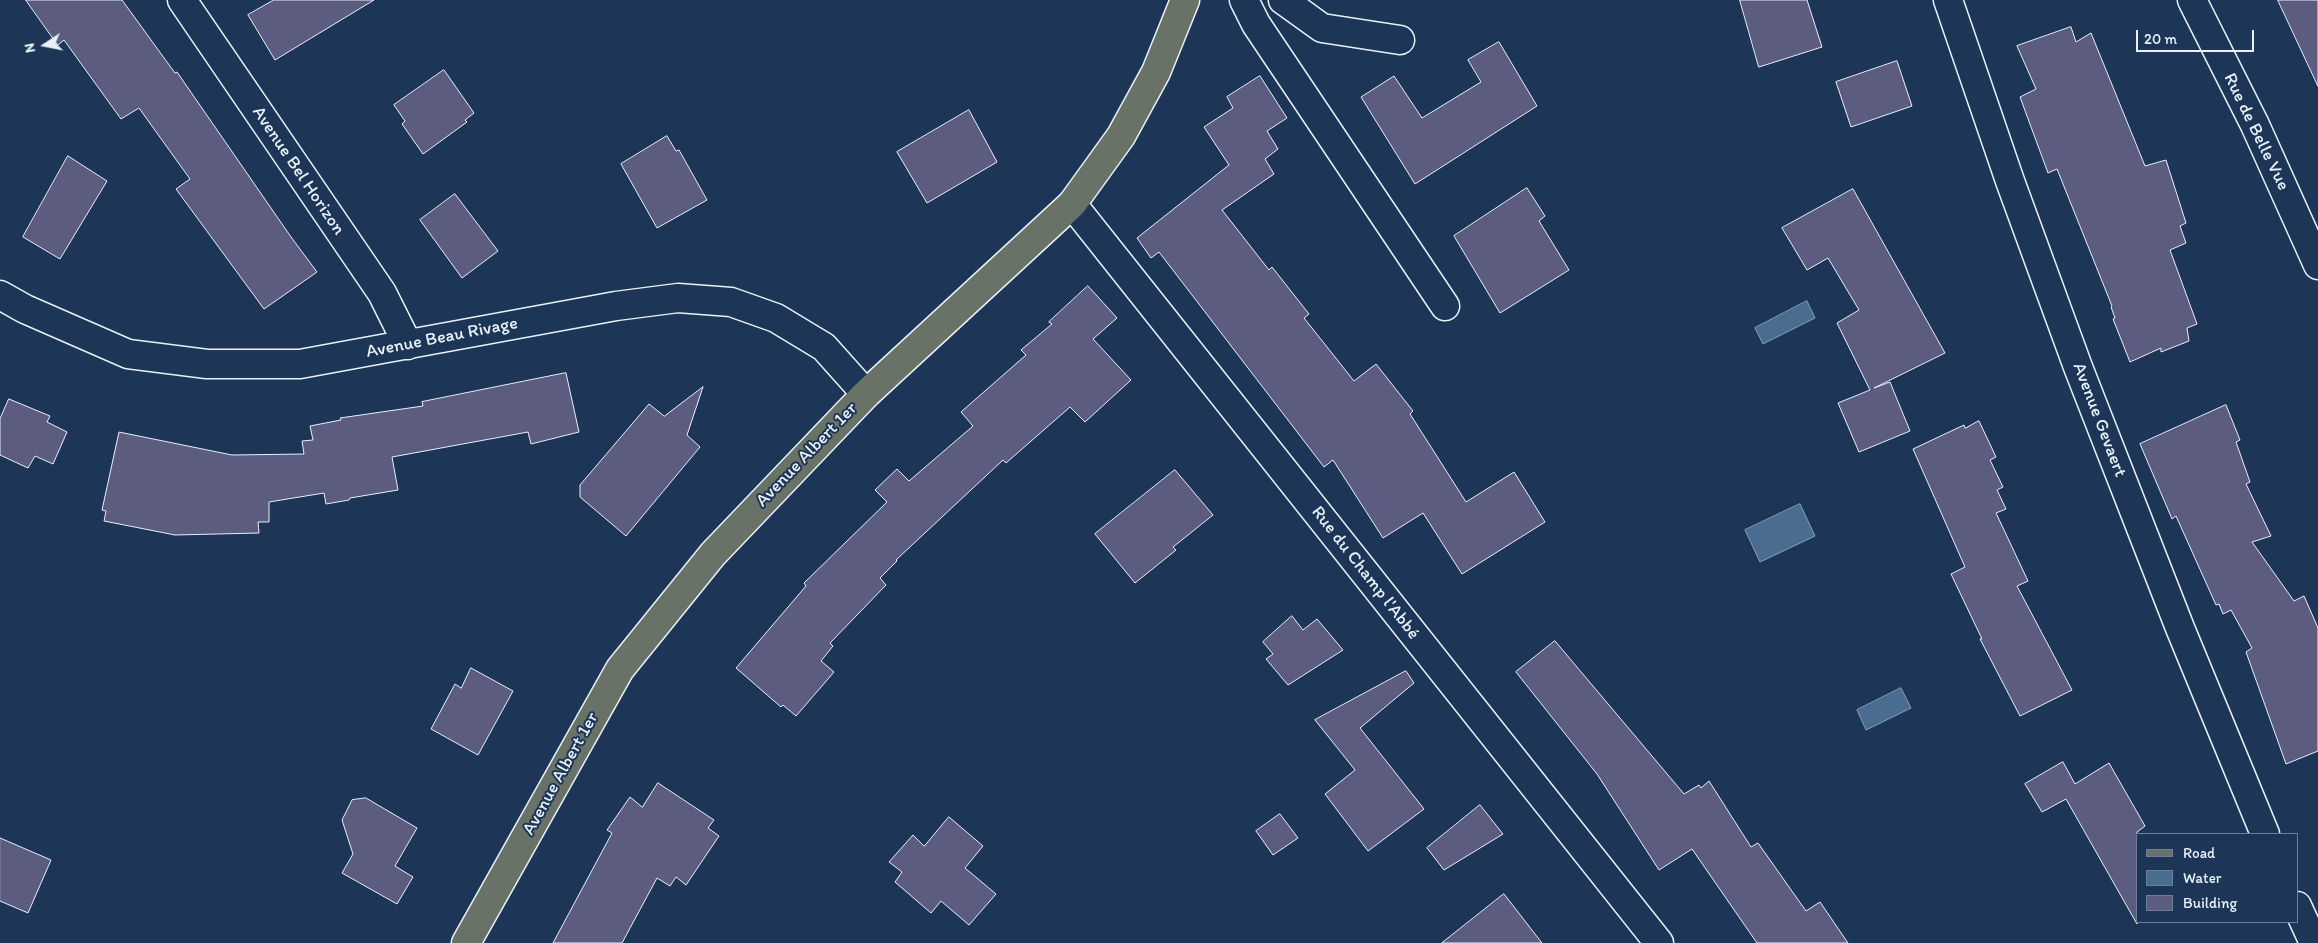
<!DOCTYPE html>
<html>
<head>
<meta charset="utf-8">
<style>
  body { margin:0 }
  #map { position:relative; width:2318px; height:943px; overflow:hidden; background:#1d3557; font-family:Itim,sans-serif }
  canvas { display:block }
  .legend { position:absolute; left:2136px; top:833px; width:162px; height:90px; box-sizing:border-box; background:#1d3557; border:1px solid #6e8097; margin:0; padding:6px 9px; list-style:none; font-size:15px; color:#e8f1f8 }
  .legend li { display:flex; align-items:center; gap:10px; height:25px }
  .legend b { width:25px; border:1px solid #6e8097 }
  .north { position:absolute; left:20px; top:20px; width:50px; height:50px; -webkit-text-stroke:4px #1d3557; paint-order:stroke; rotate:259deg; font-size:14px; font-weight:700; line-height:20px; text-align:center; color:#e8f1f8 }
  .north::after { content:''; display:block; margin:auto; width:18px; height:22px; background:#e8f1f8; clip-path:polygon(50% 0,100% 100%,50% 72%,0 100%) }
  .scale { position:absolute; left:2136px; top:30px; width:118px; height:22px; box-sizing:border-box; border:2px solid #e8f1f8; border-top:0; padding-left:6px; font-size:15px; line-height:18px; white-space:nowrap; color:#e8f1f8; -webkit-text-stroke:4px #1d3557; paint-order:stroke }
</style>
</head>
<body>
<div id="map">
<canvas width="2318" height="943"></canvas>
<ul class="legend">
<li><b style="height:6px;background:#697266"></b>Road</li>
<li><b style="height:14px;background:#496c90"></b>Water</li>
<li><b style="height:14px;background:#5b5c7f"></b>Building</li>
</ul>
<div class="north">N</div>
<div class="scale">20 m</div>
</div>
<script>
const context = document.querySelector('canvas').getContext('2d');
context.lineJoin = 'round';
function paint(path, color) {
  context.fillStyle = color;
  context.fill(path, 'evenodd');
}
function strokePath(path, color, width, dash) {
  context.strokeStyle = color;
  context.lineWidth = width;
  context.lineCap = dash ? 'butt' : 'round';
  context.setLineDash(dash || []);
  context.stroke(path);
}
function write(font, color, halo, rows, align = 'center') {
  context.font = font + ' Itim,sans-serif';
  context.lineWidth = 4;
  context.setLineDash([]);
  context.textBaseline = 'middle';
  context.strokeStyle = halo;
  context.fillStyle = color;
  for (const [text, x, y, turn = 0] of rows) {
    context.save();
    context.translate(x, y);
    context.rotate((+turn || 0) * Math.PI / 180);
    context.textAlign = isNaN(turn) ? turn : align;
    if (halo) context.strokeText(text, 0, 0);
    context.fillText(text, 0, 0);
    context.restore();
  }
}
const water = new Path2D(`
  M 1807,301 L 1815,318 L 1763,344 L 1755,328 Z
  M 1800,504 L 1815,536 L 1760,562 L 1745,530 Z
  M 1901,688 L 1911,708 L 1866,730 L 1857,710 Z`);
const building = new Path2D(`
  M 26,0 L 122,0 L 175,73 L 177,72 L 291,237 L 317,272 L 264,309 L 176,189 L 190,179 L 139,108 L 121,119 L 64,40 L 58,45 Z
  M 274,0 L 374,0 L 275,60 L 248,15 Z
  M 1740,0 L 1807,0 L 1822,47 L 1759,67 Z
  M 2278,0 L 2318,0 L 2318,86 Z
  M 2071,27 L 2076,42 L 2091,33 L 2145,166 L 2166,160 L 2186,223 L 2180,226 L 2186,243 L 2170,250 L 2197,324 L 2187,328 L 2189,341 L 2161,352 L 2161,348 L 2130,362 L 2113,319 L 2115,318 L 2111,307 L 2112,306 L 2057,169 L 2048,173 L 2020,97 L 2036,89 L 2017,46 Z
  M 1499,42 L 1537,106 L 1415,184 L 1361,97 L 1394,76 L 1422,118 L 1481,82 L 1468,60 Z
  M 1897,61 L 1912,106 L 1851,127 L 1836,82 Z
  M 444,70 L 474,113 L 465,120 L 467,122 L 423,154 L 402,124 L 405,121 L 394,105 Z
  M 1260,76 L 1287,118 L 1267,131 L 1278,149 L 1265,159 L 1274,174 L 1222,210 L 1269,270 L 1272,267 L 1309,314 L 1304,318 L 1354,381 L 1376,364 L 1413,411 L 1410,414 L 1466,502 L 1514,472 L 1545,522 L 1462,574 L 1423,513 L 1383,538 L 1333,460 L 1324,467 L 1159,252 L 1151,258 L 1137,238 L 1229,165 L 1204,127 L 1233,108 L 1227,97 Z
  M 969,110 L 997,162 L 927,203 L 897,152 Z
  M 667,136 L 676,151 L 679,150 L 707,200 L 657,228 L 621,164 Z
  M 68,156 L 107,181 L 60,259 L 23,237 Z
  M 1527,188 L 1545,216 L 1539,221 L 1569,270 L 1500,313 L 1454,236 Z
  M 1853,189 L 1945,353 L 1874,388 L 1890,382 L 1910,431 L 1859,452 L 1838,403 L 1870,390 L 1837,323 L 1859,310 L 1828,258 L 1807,270 L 1782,228 Z
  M 455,194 L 498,251 L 462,278 L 420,220 Z
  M 1088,286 L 1117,318 L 1093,339 L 1131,380 L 1085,422 L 1070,407 L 1006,463 L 1003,460 L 896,560 L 897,561 L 880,578 L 886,585 L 830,643 L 833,646 L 821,661 L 834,672 L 796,716 L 783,705 L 781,707 L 736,668 L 806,586 L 804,583 L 887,502 L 875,490 L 897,469 L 909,481 L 973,426 L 961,412 L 1026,355 L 1021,350 L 1052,324 L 1049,322 Z
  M 566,373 L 579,432 L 531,444 L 528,432 L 392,457 L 398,490 L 350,498 L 349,500 L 326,504 L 324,493 L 269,502 L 269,522 L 258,522 L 259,533 L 175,535 L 104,521 L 106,511 L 102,510 L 119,432 L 232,455 L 304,454 L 302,441 L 313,440 L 310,426 L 341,420 L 340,418 L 423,406 L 422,402 Z
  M 703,387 L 687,435 L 700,447 L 626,536 L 580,497 L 580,485 L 649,404 L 664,416 Z
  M 9,399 L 50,416 L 47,422 L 67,432 L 53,464 L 35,456 L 28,468 L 0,455 L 0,419 Z
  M 2226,405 L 2240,440 L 2236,442 L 2250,482 L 2246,484 L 2271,536 L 2252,542 L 2294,601 L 2304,596 L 2318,628 L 2318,751 L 2286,764 L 2246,652 L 2252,648 L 2231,610 L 2223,614 L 2219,604 L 2216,605 L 2176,516 L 2172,519 L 2140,444 Z
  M 1979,421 L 1996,457 L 1990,460 L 2003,487 L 1997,490 L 2006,509 L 1996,513 L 2028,581 L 2017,586 L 2072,690 L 2020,716 L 1980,639 L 1982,639 L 1951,574 L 1965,567 L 1913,449 L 1964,425 L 1965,428 Z
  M 1175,470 L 1213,515 L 1173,547 L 1176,550 L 1135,583 L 1095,534 Z
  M 1292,616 L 1303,630 L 1317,619 L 1343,650 L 1288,685 L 1266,659 L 1273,654 L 1263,642 Z
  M 1555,641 L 1684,794 L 1699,785 L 1701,788 L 1709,781 L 1751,847 L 1758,843 L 1806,911 L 1820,902 L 1848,943 L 1757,943 L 1692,849 L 1659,870 L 1597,774 L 1516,672 Z
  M 471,668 L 513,691 L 478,755 L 431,729 L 455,684 L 461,688 Z
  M 1406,671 L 1414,683 L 1360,728 L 1424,809 L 1368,851 L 1325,794 L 1355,770 L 1315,720 Z
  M 2063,762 L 2075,784 L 2109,763 L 2145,826 L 2137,832 L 2137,924 L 2066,799 L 2042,812 L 2025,784 Z
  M 658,783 L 714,820 L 708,828 L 719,836 L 686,885 L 676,877 L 670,886 L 657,878 L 622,943 L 553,943 L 612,833 L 607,830 L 630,797 L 642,807 Z
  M 366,798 L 417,828 L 395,866 L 413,877 L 397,904 L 342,873 L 353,854 L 342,820 L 352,800 Z
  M 1480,805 L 1503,834 L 1444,870 L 1427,848 Z
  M 1280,814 L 1298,838 L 1273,855 L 1256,831 Z
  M 949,817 L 983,846 L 965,868 L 996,894 L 969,925 L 941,901 L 931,913 L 895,882 L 902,872 L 889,862 L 913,835 L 924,846 Z
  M 0,838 L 51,860 L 28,913 L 0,901 Z
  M 1504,894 L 1542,943 L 1442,943 Z`);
const minor = new Path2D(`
  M 182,0 L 382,293 L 408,345
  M 1244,0 L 1256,24 L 1445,306
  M 1283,0 L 1322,28 L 1400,40
  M 1948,0 L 2010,181 L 2078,367 L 2180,628 L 2265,834
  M 2192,0 L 2255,125 L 2318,265
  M 1072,204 L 1659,943
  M 0,295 L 25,309 L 128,354 L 207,364 L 300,364 L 616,306 L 678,298 L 731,302 L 776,318 L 824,347 L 866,394
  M 2297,906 L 2314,943`);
const major = new Path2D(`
  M 466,943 L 620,669 L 713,554 L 866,394 L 1072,204 L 1121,136 L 1156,72 L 1185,0`);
const streetNames = [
  ["Rue de Belle Vue",2256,132,64],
  ["Avenue Bel Horizon",298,171,56],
  ["Avenue Beau Rivage",442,338,-11],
  ["Avenue Gevaert",2099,420,69],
  ["Avenue Albert 1er",807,455,-46],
  ["Rue du Champ l'Abbé",1365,573,52],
  ["Avenue Albert 1er",561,774,-61]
];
paint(water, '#496c90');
strokePath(water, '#89a1ba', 1);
paint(building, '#5b5c7f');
strokePath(building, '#e8f1f8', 1);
strokePath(minor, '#e8f1f8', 31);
strokePath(major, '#e8f1f8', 31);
strokePath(minor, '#1d3557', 28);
strokePath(major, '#697266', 28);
write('18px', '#e8f1f8', '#1d3557', streetNames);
</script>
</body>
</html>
